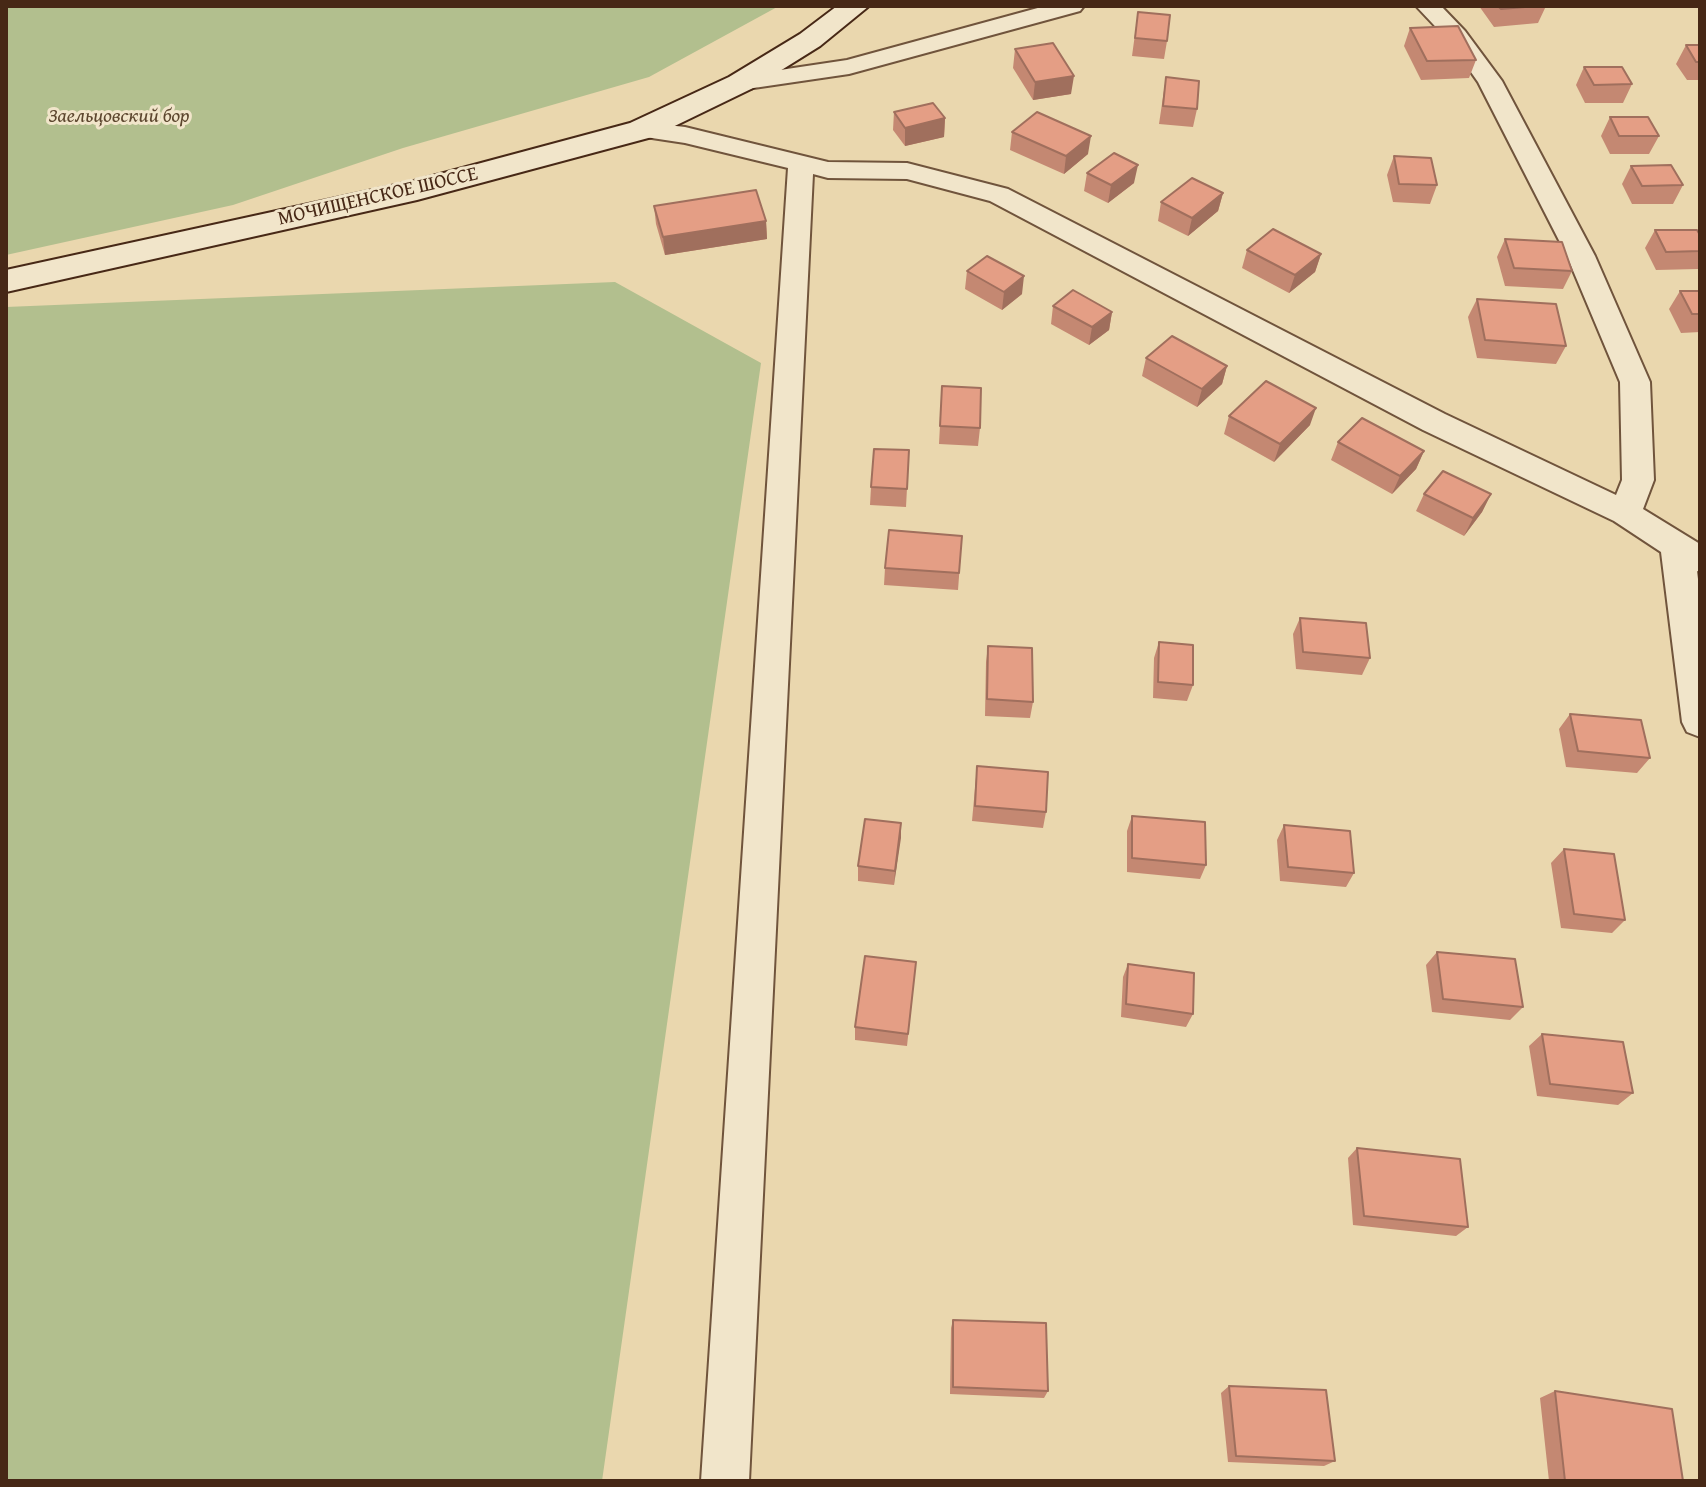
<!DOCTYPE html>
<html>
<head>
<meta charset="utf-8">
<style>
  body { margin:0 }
  #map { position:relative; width:1706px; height:1487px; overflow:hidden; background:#ead7ae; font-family:"Gentium Book Plus",serif }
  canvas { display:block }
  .frame { position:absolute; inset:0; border:8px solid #472816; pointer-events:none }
</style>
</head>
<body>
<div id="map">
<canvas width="1706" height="1487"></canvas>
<div class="frame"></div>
</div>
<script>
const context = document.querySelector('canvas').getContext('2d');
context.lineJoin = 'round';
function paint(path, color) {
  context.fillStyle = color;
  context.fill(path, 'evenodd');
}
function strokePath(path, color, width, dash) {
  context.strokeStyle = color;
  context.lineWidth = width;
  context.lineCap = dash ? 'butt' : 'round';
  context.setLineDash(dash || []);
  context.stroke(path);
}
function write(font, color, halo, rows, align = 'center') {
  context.font = font + ' "Gentium Book Plus",serif';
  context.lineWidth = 6;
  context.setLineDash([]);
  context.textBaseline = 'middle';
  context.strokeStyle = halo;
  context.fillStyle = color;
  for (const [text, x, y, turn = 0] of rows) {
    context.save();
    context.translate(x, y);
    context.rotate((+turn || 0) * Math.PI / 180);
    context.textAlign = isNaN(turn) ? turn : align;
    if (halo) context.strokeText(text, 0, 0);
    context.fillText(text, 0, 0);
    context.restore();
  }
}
const green = new Path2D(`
  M 6,6 L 779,6 L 649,77 L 403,148 L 233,205 L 6,255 Z
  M 615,282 L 761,363 L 602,1481 L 6,1481 L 6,307 Z`);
const street = new Path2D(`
  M 1045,6 L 1084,6 L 1080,11 L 849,74 L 740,90 L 731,88 L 728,83 L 731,78 L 740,76 L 847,60 Z
  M 1416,6 L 1441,6 L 1465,31 L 1502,81 L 1595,256 L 1650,382 L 1654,480 L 1643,509 L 1700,544 L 1700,572 L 1697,571 L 1700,595 L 1700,737 L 1687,732 L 1682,722 L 1661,552 L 1614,521 L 1423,430 L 990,201 L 907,179 L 828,178 L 813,174 L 749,1481 L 701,1481 L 788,168 L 685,143 L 632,135 L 628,130 L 632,125 L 641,122 L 685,127 L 828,162 L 907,163 L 1008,189 L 1445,414 L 1616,495 L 1622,480 L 1620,382 L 1567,256 L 1478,82 L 1449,41 Z`);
const secondary = new Path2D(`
  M 837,6 L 869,6 L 820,46 L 751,89 L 652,137 L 417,200 L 6,292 L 6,270 L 414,181 L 630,123 L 729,77 L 800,34 Z`);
const wall = new Path2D(`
  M 1479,6 L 1546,6 L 1538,23 L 1494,27 Z
  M 1138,12 L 1167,41 L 1164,59 L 1132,56 Z
  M 1410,28 L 1476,60 L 1469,78 L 1421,80 L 1404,46 Z
  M 1686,45 L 1700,45 L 1700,80 L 1687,80 L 1676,64 Z
  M 1015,49 L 1071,94 L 1033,100 L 1013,68 Z
  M 1584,67 L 1632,84 L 1623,103 L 1585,103 L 1576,85 Z
  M 1166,77 L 1197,109 L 1193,127 L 1159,124 Z
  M 894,112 L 945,118 L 944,137 L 905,146 L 893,130 Z
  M 1610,117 L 1659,136 L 1649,154 L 1610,154 L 1601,136 Z
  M 1012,132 L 1088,154 L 1064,174 L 1010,150 Z
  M 1394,156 L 1437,185 L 1430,204 L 1393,202 L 1387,175 Z
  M 1631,166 L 1683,185 L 1673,204 L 1632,204 L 1622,184 Z
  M 1087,173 L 1134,183 L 1108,203 L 1084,191 Z
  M 1223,193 L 1218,211 L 1188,236 L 1158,221 L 1161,202 Z
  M 654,206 L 766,221 L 767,239 L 665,255 L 656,224 Z
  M 1655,230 L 1700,235 L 1700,266 L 1698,269 L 1656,270 L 1645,248 Z
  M 1505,239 L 1572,271 L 1563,289 L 1505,286 L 1497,257 Z
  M 1247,250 L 1321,254 L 1315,272 L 1289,293 L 1242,268 Z
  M 967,271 L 1022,294 L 1002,310 L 965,289 Z
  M 1680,291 L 1700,291 L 1700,332 L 1681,333 L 1669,309 Z
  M 1477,299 L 1566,346 L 1556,364 L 1477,358 L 1468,317 Z
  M 1053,306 L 1112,312 L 1109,330 L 1089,345 L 1051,324 Z
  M 1146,358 L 1227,366 L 1222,384 L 1197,407 L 1142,376 Z
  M 942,386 L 980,428 L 978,446 L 939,444 Z
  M 1229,416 L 1310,425 L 1274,462 L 1224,434 Z
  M 1338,442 L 1424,451 L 1416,469 L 1392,494 L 1331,460 Z
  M 909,450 L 906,507 L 870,505 L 871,487 Z
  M 1424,494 L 1491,494 L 1482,512 L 1464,536 L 1416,511 Z
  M 962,536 L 958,590 L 884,585 L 885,568 Z
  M 1300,618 L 1370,658 L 1362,675 L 1296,669 L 1293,634 Z
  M 1159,642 L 1193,685 L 1187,701 L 1153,698 L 1154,658 Z
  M 988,646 L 1033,702 L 1030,718 L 985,716 L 986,662 Z
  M 1570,714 L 1650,758 L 1637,773 L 1566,767 L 1559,729 Z
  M 977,766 L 1046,812 L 1043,828 L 972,821 Z
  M 1132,816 L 1206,865 L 1200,879 L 1127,872 L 1127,831 Z
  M 901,823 L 894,885 L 858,881 L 858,866 Z
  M 1284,825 L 1354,873 L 1346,887 L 1280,881 L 1277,840 Z
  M 1564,849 L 1625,920 L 1612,933 L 1561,928 L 1551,863 Z
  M 1437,952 L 1523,1007 L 1510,1020 L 1432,1012 L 1426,965 Z
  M 916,962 L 907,1046 L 855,1040 L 855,1027 Z
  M 1128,964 L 1193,1014 L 1186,1027 L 1121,1017 L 1123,977 Z
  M 1542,1034 L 1633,1093 L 1618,1105 L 1537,1096 L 1529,1046 Z
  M 1357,1148 L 1468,1227 L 1456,1236 L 1353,1225 L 1348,1158 Z
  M 953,1320 L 1048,1391 L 1044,1398 L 950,1394 L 951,1328 Z
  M 1229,1386 L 1335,1461 L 1324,1466 L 1228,1462 L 1221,1393 Z
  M 1555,1391 L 1683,1481 L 1549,1481 L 1540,1398 Z`);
const shadedWall = new Path2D(`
  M 1074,76 L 1071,94 L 1033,100 L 1035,82 Z
  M 945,118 L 944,137 L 905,146 L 905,128 Z
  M 1091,136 L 1088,154 L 1064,174 L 1066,156 Z
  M 1138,165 L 1134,183 L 1108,203 L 1111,185 Z
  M 1223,193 L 1218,211 L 1188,236 L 1192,218 Z
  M 766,221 L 767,239 L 665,255 L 663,237 Z
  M 1321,254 L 1315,272 L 1289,293 L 1295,275 Z
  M 1024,276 L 1022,294 L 1002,310 L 1004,292 Z
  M 1112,312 L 1109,330 L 1089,345 L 1092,327 Z
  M 1227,366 L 1222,384 L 1197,407 L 1202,389 Z
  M 1316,408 L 1310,425 L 1274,462 L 1280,444 Z
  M 1424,451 L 1416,469 L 1392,494 L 1400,476 Z
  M 1491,494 L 1482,512 L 1464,536 L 1473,518 Z
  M 901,823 L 901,838 L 894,885 L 895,871 Z`);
const building = new Path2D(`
  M 1498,6 L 1537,6 L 1501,9 Z
  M 1138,12 L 1170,15 L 1167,41 L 1135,38 Z
  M 1458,26 L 1476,60 L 1427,61 L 1410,28 Z
  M 1053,43 L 1074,76 L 1035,82 L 1015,49 Z
  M 1686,45 L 1700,45 L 1700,62 L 1696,62 Z
  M 1584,67 L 1622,67 L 1632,84 L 1594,85 Z
  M 1166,77 L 1199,81 L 1197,109 L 1163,106 Z
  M 933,103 L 945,118 L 905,128 L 894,112 Z
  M 1037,112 L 1091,136 L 1066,156 L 1012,132 Z
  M 1610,117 L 1648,117 L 1659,136 L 1619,136 Z
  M 1114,153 L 1138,165 L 1111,185 L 1087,173 Z
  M 1394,156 L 1431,158 L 1437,185 L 1399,184 Z
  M 1671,165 L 1683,185 L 1642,186 L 1631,166 Z
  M 1192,178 L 1223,193 L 1192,218 L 1161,202 Z
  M 756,190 L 766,221 L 663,237 L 654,206 Z
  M 1273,229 L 1321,254 L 1295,275 L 1247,250 Z
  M 1655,230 L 1697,230 L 1700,235 L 1700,251 L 1666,252 Z
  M 1505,239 L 1562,242 L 1572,271 L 1514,268 Z
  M 987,256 L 1024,276 L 1004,292 L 967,271 Z
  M 1073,290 L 1112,312 L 1092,327 L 1053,306 Z
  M 1680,291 L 1700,291 L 1700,314 L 1692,314 Z
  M 1477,299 L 1556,304 L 1566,346 L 1485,340 Z
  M 1172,336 L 1227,366 L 1202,389 L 1146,358 Z
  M 1266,381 L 1316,408 L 1280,444 L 1229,416 Z
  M 942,386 L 981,388 L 980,428 L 940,426 Z
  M 1362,418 L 1424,451 L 1400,476 L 1338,442 Z
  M 874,449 L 909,450 L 907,489 L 871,487 Z
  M 1443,471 L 1491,494 L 1473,518 L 1424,494 Z
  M 889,530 L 962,536 L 959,573 L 885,568 Z
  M 1300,618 L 1366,623 L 1370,658 L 1303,652 Z
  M 1159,642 L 1193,645 L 1193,685 L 1158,682 Z
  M 988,646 L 1032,648 L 1033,702 L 987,699 Z
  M 1570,714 L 1641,720 L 1650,758 L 1578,751 Z
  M 977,766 L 1048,772 L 1046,812 L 975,806 Z
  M 1132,816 L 1205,822 L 1206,865 L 1132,858 Z
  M 865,819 L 901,823 L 895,871 L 858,866 Z
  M 1284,825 L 1350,831 L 1354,873 L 1288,867 Z
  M 1564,849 L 1614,854 L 1625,920 L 1574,914 Z
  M 1437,952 L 1515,959 L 1523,1007 L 1443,999 Z
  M 865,956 L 916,962 L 908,1034 L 855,1027 Z
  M 1128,964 L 1194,973 L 1193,1014 L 1126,1004 Z
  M 1542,1034 L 1623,1042 L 1633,1093 L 1550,1084 Z
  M 1357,1148 L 1460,1159 L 1468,1227 L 1364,1216 Z
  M 953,1320 L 1046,1323 L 1048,1391 L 953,1387 Z
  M 1229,1386 L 1326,1390 L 1335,1461 L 1236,1456 Z
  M 1555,1391 L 1672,1409 L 1683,1481 L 1565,1481 Z`);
const farParknames = [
  ["Заельцовский бор",119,117]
];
const farStreetnames = [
  ["МОЧИЩЕНСКОЕ ШОССЕ",378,197,-13]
];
paint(green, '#b2bf8e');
strokePath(street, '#70543c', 4);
strokePath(secondary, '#472816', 4);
paint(street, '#f1e5ca');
paint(secondary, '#f1e5ca');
paint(wall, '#c48872');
paint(shadedWall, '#a06f5d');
paint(building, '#e49e85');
strokePath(building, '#a06f5d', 2);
write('italic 20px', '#5c462e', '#f1e5ca', farParknames);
write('20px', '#472816', '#f1e5ca', farStreetnames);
</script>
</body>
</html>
